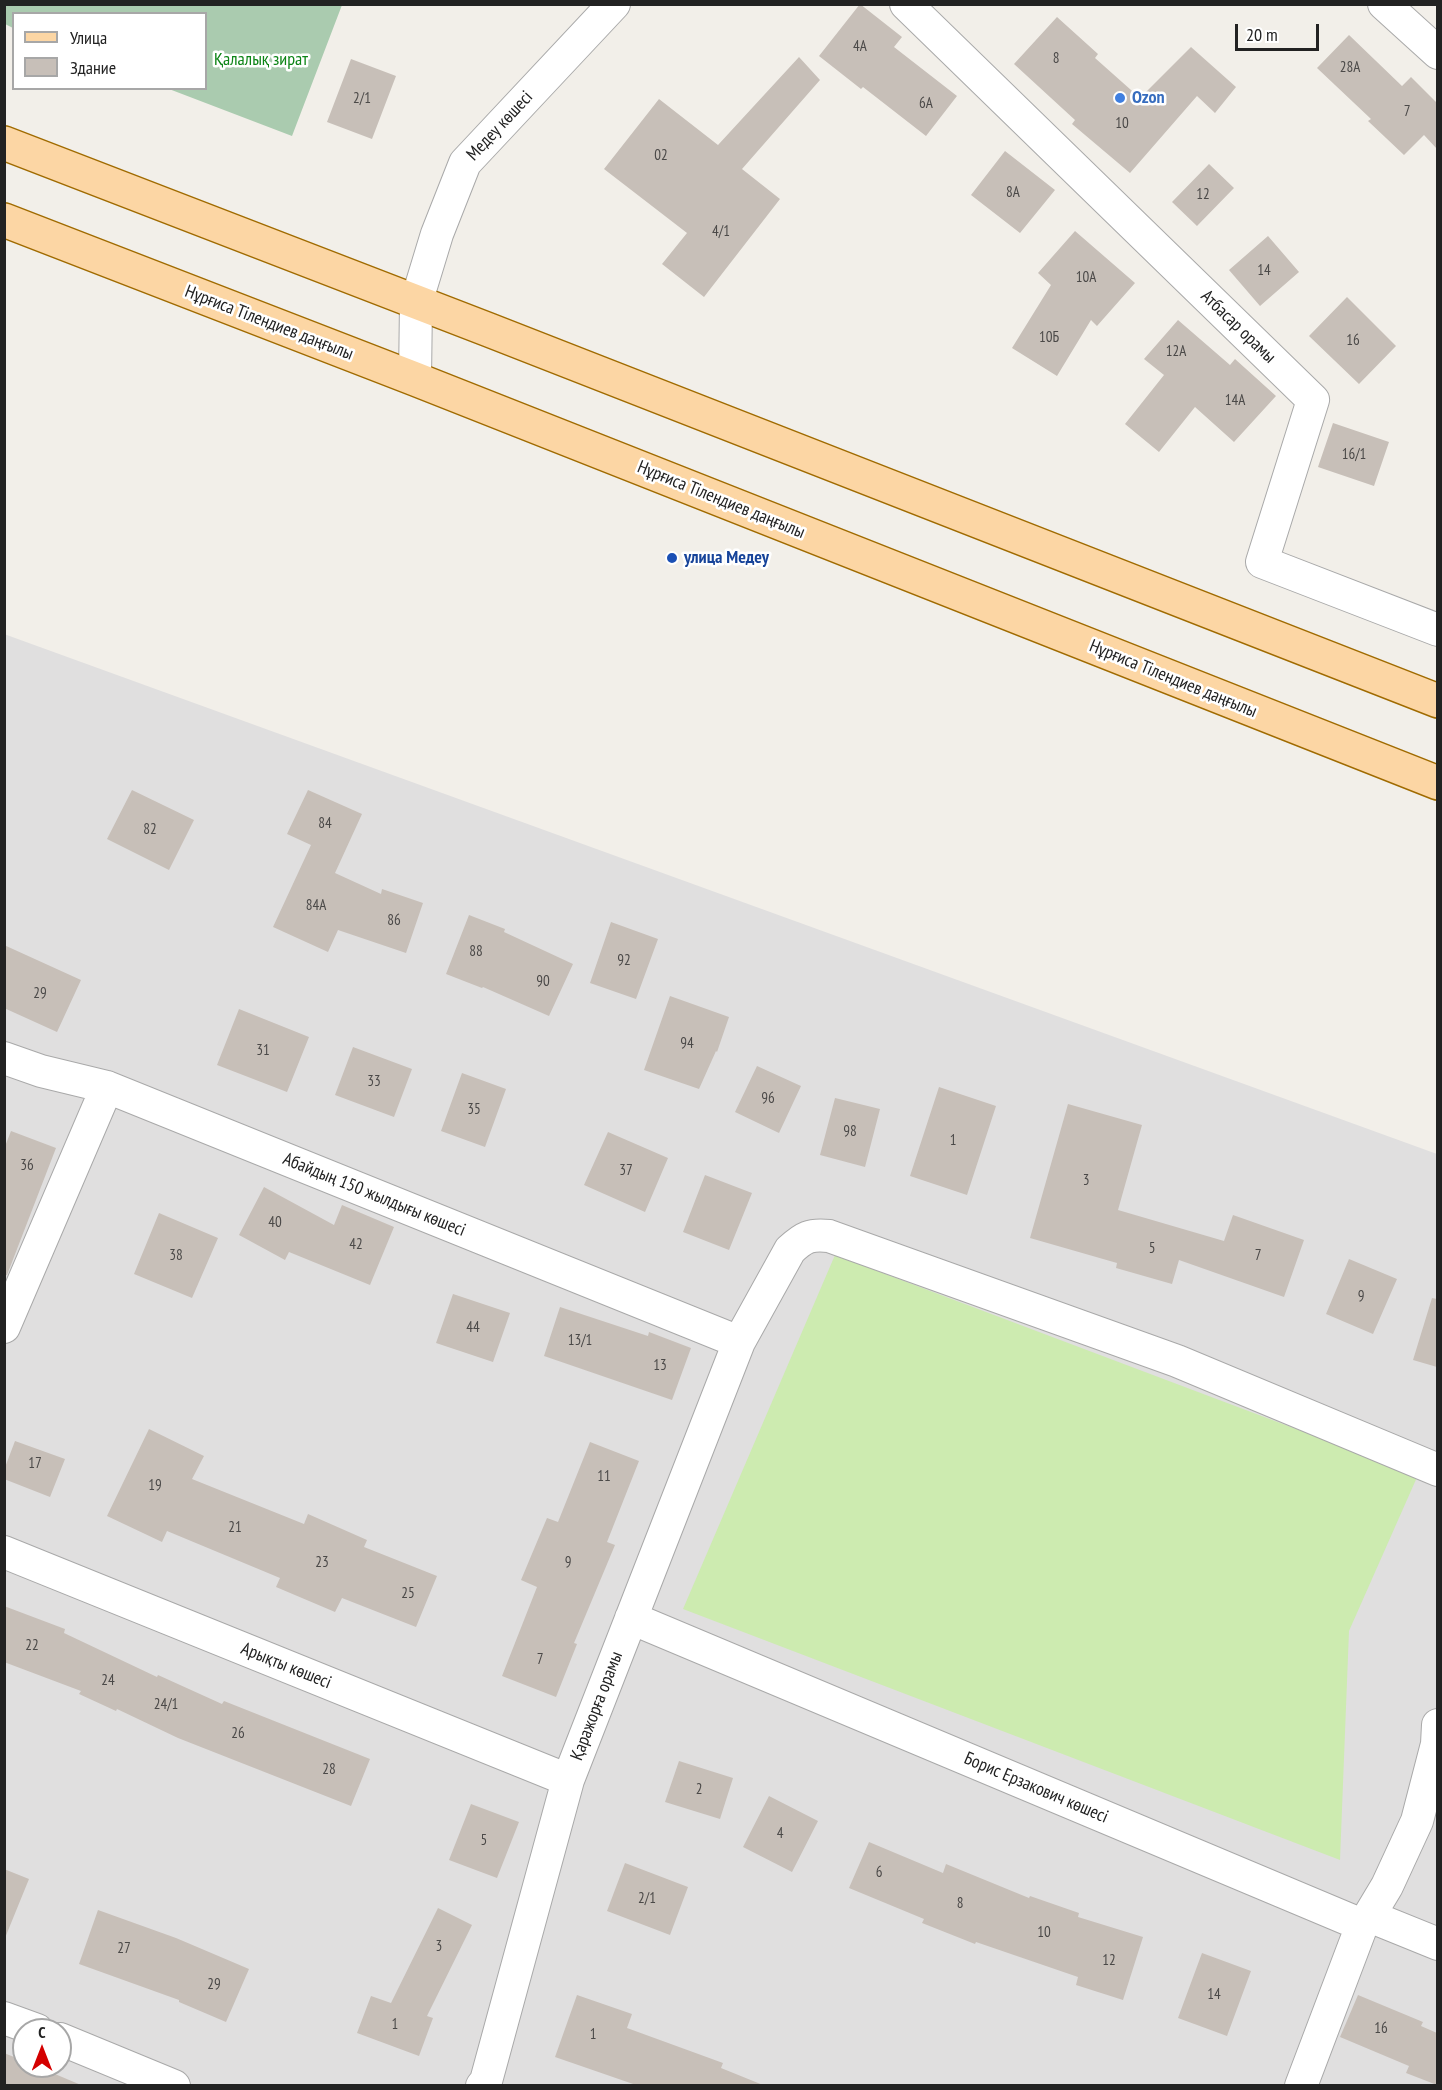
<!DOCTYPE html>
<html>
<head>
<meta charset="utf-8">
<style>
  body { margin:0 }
  #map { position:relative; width:1442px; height:2090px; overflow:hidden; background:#f2efe9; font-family:"PT Sans Narrow",sans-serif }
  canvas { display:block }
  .frame { position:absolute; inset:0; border:6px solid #222; pointer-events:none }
  .legend { position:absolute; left:12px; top:12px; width:195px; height:78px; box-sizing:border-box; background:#fff; border:2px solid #a7a7a7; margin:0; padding:8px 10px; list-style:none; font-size:18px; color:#222 }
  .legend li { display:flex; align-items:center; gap:12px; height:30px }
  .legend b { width:30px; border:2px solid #a7a7a7 }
  .north { position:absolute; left:12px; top:2018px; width:60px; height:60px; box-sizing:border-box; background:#fff; border:2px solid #a7a7a7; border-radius:50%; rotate:0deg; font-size:16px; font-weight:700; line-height:24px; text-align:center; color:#222 }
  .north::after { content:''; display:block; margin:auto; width:21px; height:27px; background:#d40000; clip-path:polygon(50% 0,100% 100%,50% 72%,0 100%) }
  .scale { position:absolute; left:1235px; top:24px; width:84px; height:27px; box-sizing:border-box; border:3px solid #222; border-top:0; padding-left:8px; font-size:18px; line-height:21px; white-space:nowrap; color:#222; -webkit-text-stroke:4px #fff; paint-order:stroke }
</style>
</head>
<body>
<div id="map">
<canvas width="1442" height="2090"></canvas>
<div class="frame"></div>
<ul class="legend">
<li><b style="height:8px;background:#fcd6a4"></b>Улица</li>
<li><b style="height:16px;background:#c7bfb8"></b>Здание</li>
</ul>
<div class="north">С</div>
<div class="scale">20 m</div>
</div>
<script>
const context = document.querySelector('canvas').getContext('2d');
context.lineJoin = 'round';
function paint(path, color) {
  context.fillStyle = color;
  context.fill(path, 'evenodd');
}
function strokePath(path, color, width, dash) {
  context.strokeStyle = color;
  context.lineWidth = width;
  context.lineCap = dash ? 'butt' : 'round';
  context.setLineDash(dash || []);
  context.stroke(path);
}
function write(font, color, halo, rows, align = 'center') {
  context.font = font + ' "PT Sans Narrow",sans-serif';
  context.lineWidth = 5;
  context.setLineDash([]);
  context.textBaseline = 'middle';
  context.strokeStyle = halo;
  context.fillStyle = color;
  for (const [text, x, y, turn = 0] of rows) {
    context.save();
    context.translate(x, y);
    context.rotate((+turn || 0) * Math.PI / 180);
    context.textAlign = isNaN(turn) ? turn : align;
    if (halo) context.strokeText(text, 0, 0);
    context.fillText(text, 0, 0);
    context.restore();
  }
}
const residential = new Path2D(`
  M 4,634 L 1437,1154 L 1437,2085 L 5,2085 ZM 24,2030 L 60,2030 L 60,2066 L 24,2066 Z`);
const grass = new Path2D(`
  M 835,1255 L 1418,1475 L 1349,1631 L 1340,1860 L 683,1609 Z`);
const cemetery = new Path2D(`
  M 4,5 L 5,4 L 342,5 L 292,136 L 169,89 L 206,88 L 206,14 L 14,14 L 13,28 L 5,24 Z`);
const building = new Path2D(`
  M 860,4 L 902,37 L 894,47 L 957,96 L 926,136 L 863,87 L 861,89 L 819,56 Z
  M 1057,17 L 1098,54 L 1095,58 L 1140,98 L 1191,47 L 1236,87 L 1215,113 L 1197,96 L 1130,173 L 1072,124 L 1075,120 L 1014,64 Z
  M 1349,35 L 1402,86 L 1411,77 L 1437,103 L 1437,149 L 1424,135 L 1404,155 L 1368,121 L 1371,119 L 1317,68 Z
  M 799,57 L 820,80 L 742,169 L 780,199 L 704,297 L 662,264 L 687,233 L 604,169 L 659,99 L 718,145 Z
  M 351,59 L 396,76 L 372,139 L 327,122 Z
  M 1005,151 L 1055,190 L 1020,233 L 971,195 Z
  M 1209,164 L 1234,188 L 1197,226 L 1172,202 Z
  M 1075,231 L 1135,283 L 1097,326 L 1091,320 L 1057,376 L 1012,348 L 1051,285 L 1038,273 Z
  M 1268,236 L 1299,272 L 1260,306 L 1229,270 Z
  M 1347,297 L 1396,346 L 1359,384 L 1309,336 Z
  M 1178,320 L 1230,365 L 1235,359 L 1276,396 L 1234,442 L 1195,407 L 1159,452 L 1125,424 L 1164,375 L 1144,359 Z
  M 1333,423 L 1389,442 L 1374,486 L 1318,467 Z
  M 132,790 L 194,820 L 169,870 L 107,839 Z
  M 308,790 L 362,814 L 335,873 L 381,894 L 382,889 L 423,903 L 406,953 L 338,930 L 328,952 L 273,927 L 311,845 L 287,834 Z
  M 469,915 L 505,929 L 504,932 L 573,964 L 549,1016 L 483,987 L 482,988 L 446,974 Z
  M 611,922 L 658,939 L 636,999 L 590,983 Z
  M 4,945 L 81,980 L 57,1032 L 4,1008 Z
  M 670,996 L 729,1017 L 717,1052 L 716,1051 L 699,1089 L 644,1070 Z
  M 239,1009 L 309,1037 L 287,1092 L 217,1065 Z
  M 353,1047 L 412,1069 L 394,1117 L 335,1095 Z
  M 757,1066 L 801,1086 L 779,1133 L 735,1112 Z
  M 462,1073 L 506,1089 L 485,1147 L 441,1131 Z
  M 939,1087 L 996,1106 L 967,1195 L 910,1176 Z
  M 835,1098 L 880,1109 L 865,1167 L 820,1155 Z
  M 1068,1104 L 1142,1125 L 1118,1210 L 1224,1241 L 1233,1215 L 1304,1240 L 1284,1297 L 1179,1260 L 1172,1284 L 1116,1268 L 1117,1263 L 1030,1238 Z
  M 11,1131 L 56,1148 L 7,1275 L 4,1275 L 4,1149 Z
  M 608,1132 L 668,1158 L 645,1212 L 584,1185 Z
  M 705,1175 L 752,1193 L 729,1250 L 683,1232 Z
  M 264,1187 L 334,1225 L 342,1205 L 394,1227 L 370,1285 L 289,1252 L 285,1260 L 239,1235 Z
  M 159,1213 L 218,1238 L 192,1298 L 134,1274 Z
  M 1349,1259 L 1397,1279 L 1373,1334 L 1326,1314 Z
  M 453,1294 L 510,1313 L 493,1362 L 436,1343 Z
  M 1432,1298 L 1437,1299 L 1437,1367 L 1413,1360 Z
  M 560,1307 L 648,1336 L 649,1332 L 691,1348 L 672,1400 L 544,1356 Z
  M 149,1429 L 204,1456 L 192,1479 L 304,1524 L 308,1514 L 367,1540 L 364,1547 L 437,1576 L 416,1627 L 342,1598 L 335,1612 L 276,1587 L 280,1578 L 167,1531 L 162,1542 L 107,1516 Z
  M 15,1441 L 65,1459 L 50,1497 L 4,1479 L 4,1470 Z
  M 590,1442 L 639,1461 L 607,1542 L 615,1545 L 574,1643 L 577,1644 L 556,1697 L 502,1676 L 537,1587 L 521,1580 L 547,1518 L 558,1522 Z
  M 4,1606 L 65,1629 L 64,1633 L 157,1677 L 158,1675 L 222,1704 L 224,1701 L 370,1759 L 351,1806 L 178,1738 L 117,1709 L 116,1711 L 79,1694 L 81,1691 L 4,1662 Z
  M 679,1761 L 733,1778 L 720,1819 L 665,1802 Z
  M 769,1796 L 818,1821 L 792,1872 L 743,1847 Z
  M 471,1804 L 519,1822 L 497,1878 L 449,1860 Z
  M 869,1842 L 943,1873 L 946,1864 L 1029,1898 L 1030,1896 L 1079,1913 L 1078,1917 L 1143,1937 L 1123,2000 L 1076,1985 L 1078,1977 L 976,1942 L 975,1944 L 922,1923 L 924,1919 L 849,1888 Z
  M 625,1863 L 688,1887 L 670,1935 L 607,1911 Z
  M 4,1869 L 29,1879 L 5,1938 L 4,1938 Z
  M 438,1908 L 472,1925 L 427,2016 L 433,2018 L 419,2056 L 357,2033 L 371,1996 L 391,2003 Z
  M 98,1910 L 176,1938 L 249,1969 L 226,2022 L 179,2002 L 179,2000 L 79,1964 Z
  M 1202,1953 L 1251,1971 L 1227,2036 L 1178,2018 Z
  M 577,1995 L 632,2014 L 627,2028 L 723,2063 L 721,2068 L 763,2085 L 636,2085 L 555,2057 Z
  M 1358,1995 L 1423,2022 L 1421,2026 L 1437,2033 L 1437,2085 L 1406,2073 L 1409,2066 L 1340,2037 Z
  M 4,2053 L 24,2061 L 24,2066 L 36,2066 L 81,2085 L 4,2085 Z`);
const minor = new Path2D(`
  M 906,4 L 1313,400 L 1262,562 L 1438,630
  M 1384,4 L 1438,53
  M 415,379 L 416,303 L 437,234 L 465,163 L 614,4
  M 4,1058 L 41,1071 L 107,1087 L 739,1342
  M 4,1327 L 107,1087
  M 4,1552 L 568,1780
  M 631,1618 L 1362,1925 L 1369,1916 L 1438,1944
  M 1369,1916 L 1387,1886 L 1417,1821 L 1437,1744 L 1438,1725
  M 4,2018 L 37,2030
  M 60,2039 L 174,2086
  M 482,2086 L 486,2081 L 568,1780 L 739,1342 L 790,1250 C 804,1237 810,1234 829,1236 L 1177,1361 L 1438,1470
  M 1301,2086 L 1362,1925`);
const primary = new Path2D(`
  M 4,143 L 489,330 L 1438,701
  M 4,220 L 415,379 L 1438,783`);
const markers = [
  [1120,98,6,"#3f7fe0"],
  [672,558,6,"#1a4fb4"]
];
const numberNames = [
  ["4А",860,47],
  ["8",1056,59],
  ["28А",1350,68],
  ["2/1",362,99],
  ["6А",926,104],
  ["7",1407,112],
  ["10",1122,124],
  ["02",661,156],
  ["8А",1013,193],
  ["12",1203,195],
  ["4/1",721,232],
  ["14",1264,271],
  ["10А",1086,278],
  ["10Б",1049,338],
  ["16",1353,341],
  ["12А",1176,352],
  ["14А",1235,401],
  ["16/1",1354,455],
  ["84",325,824],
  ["82",150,830],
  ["84А",316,906],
  ["86",394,921],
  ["88",476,952],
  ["92",624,961],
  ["90",543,982],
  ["29",40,994],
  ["94",687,1044],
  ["31",263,1051],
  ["33",374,1082],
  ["96",768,1099],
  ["35",474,1110],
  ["98",850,1132],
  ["1",953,1141],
  ["36",27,1166],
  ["37",626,1171],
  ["3",1086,1181],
  ["40",275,1223],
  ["42",356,1245],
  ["5",1152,1249],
  ["38",176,1256],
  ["7",1258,1256],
  ["9",1361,1297],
  ["44",473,1328],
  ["13/1",580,1341],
  ["13",660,1366],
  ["17",35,1464],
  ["11",604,1477],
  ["19",155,1486],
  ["21",235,1528],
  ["23",322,1563],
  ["9",568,1563],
  ["25",408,1594],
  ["22",32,1646],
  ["7",540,1660],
  ["24",108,1681],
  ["24/1",166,1705],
  ["26",238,1734],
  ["28",329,1770],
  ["2",699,1790],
  ["4",780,1834],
  ["5",484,1841],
  ["6",879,1873],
  ["2/1",647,1899],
  ["8",960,1904],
  ["10",1044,1933],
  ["3",439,1947],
  ["27",124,1949],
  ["12",1109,1961],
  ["29",214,1985],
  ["14",1214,1995],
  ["1",395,2025],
  ["16",1381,2029],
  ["1",593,2035]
];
const parkNames = [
  ["Қалалық зират",261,60]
];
const shopNames = [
  ["Ozon",1132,98]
];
const streetNames = [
  ["Медеу көшесі",500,126,-47],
  ["Нұрғиса Тілендиев даңғылы",269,323,21],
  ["Атбасар орамы",1238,327,44],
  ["Нұрғиса Тілендиев даңғылы",721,500,22],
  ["Нұрғиса Тілендиев даңғылы",1173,679,22],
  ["Абайдың 150 жылдығы көшесі",374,1195,22],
  ["Арықты көшесі",286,1666,22],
  ["Қаражорға орамы",597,1706,-69],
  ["Борис Ерзакович көшесі",1036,1788,23]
];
const transitNames = [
  ["улица Медеу",684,558]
];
paint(residential, '#e0dfdf');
paint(grass, '#cdebb0');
paint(cemetery, '#aacbaf');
paint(building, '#c7bfb8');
strokePath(minor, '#a9a9a9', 34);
strokePath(primary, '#a06b00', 36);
strokePath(minor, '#fff', 32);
strokePath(primary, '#fcd6a4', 33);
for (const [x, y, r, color] of markers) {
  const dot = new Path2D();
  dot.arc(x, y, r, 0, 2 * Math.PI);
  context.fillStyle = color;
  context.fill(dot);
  strokePath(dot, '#fff', 2);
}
write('15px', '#4b4948', null, numberNames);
write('18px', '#0c8416', '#fff', parkNames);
write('bold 18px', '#366cbe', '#fff', shopNames, 'left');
write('18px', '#222', '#fff', streetNames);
write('bold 18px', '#164399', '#fff', transitNames, 'left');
</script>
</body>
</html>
